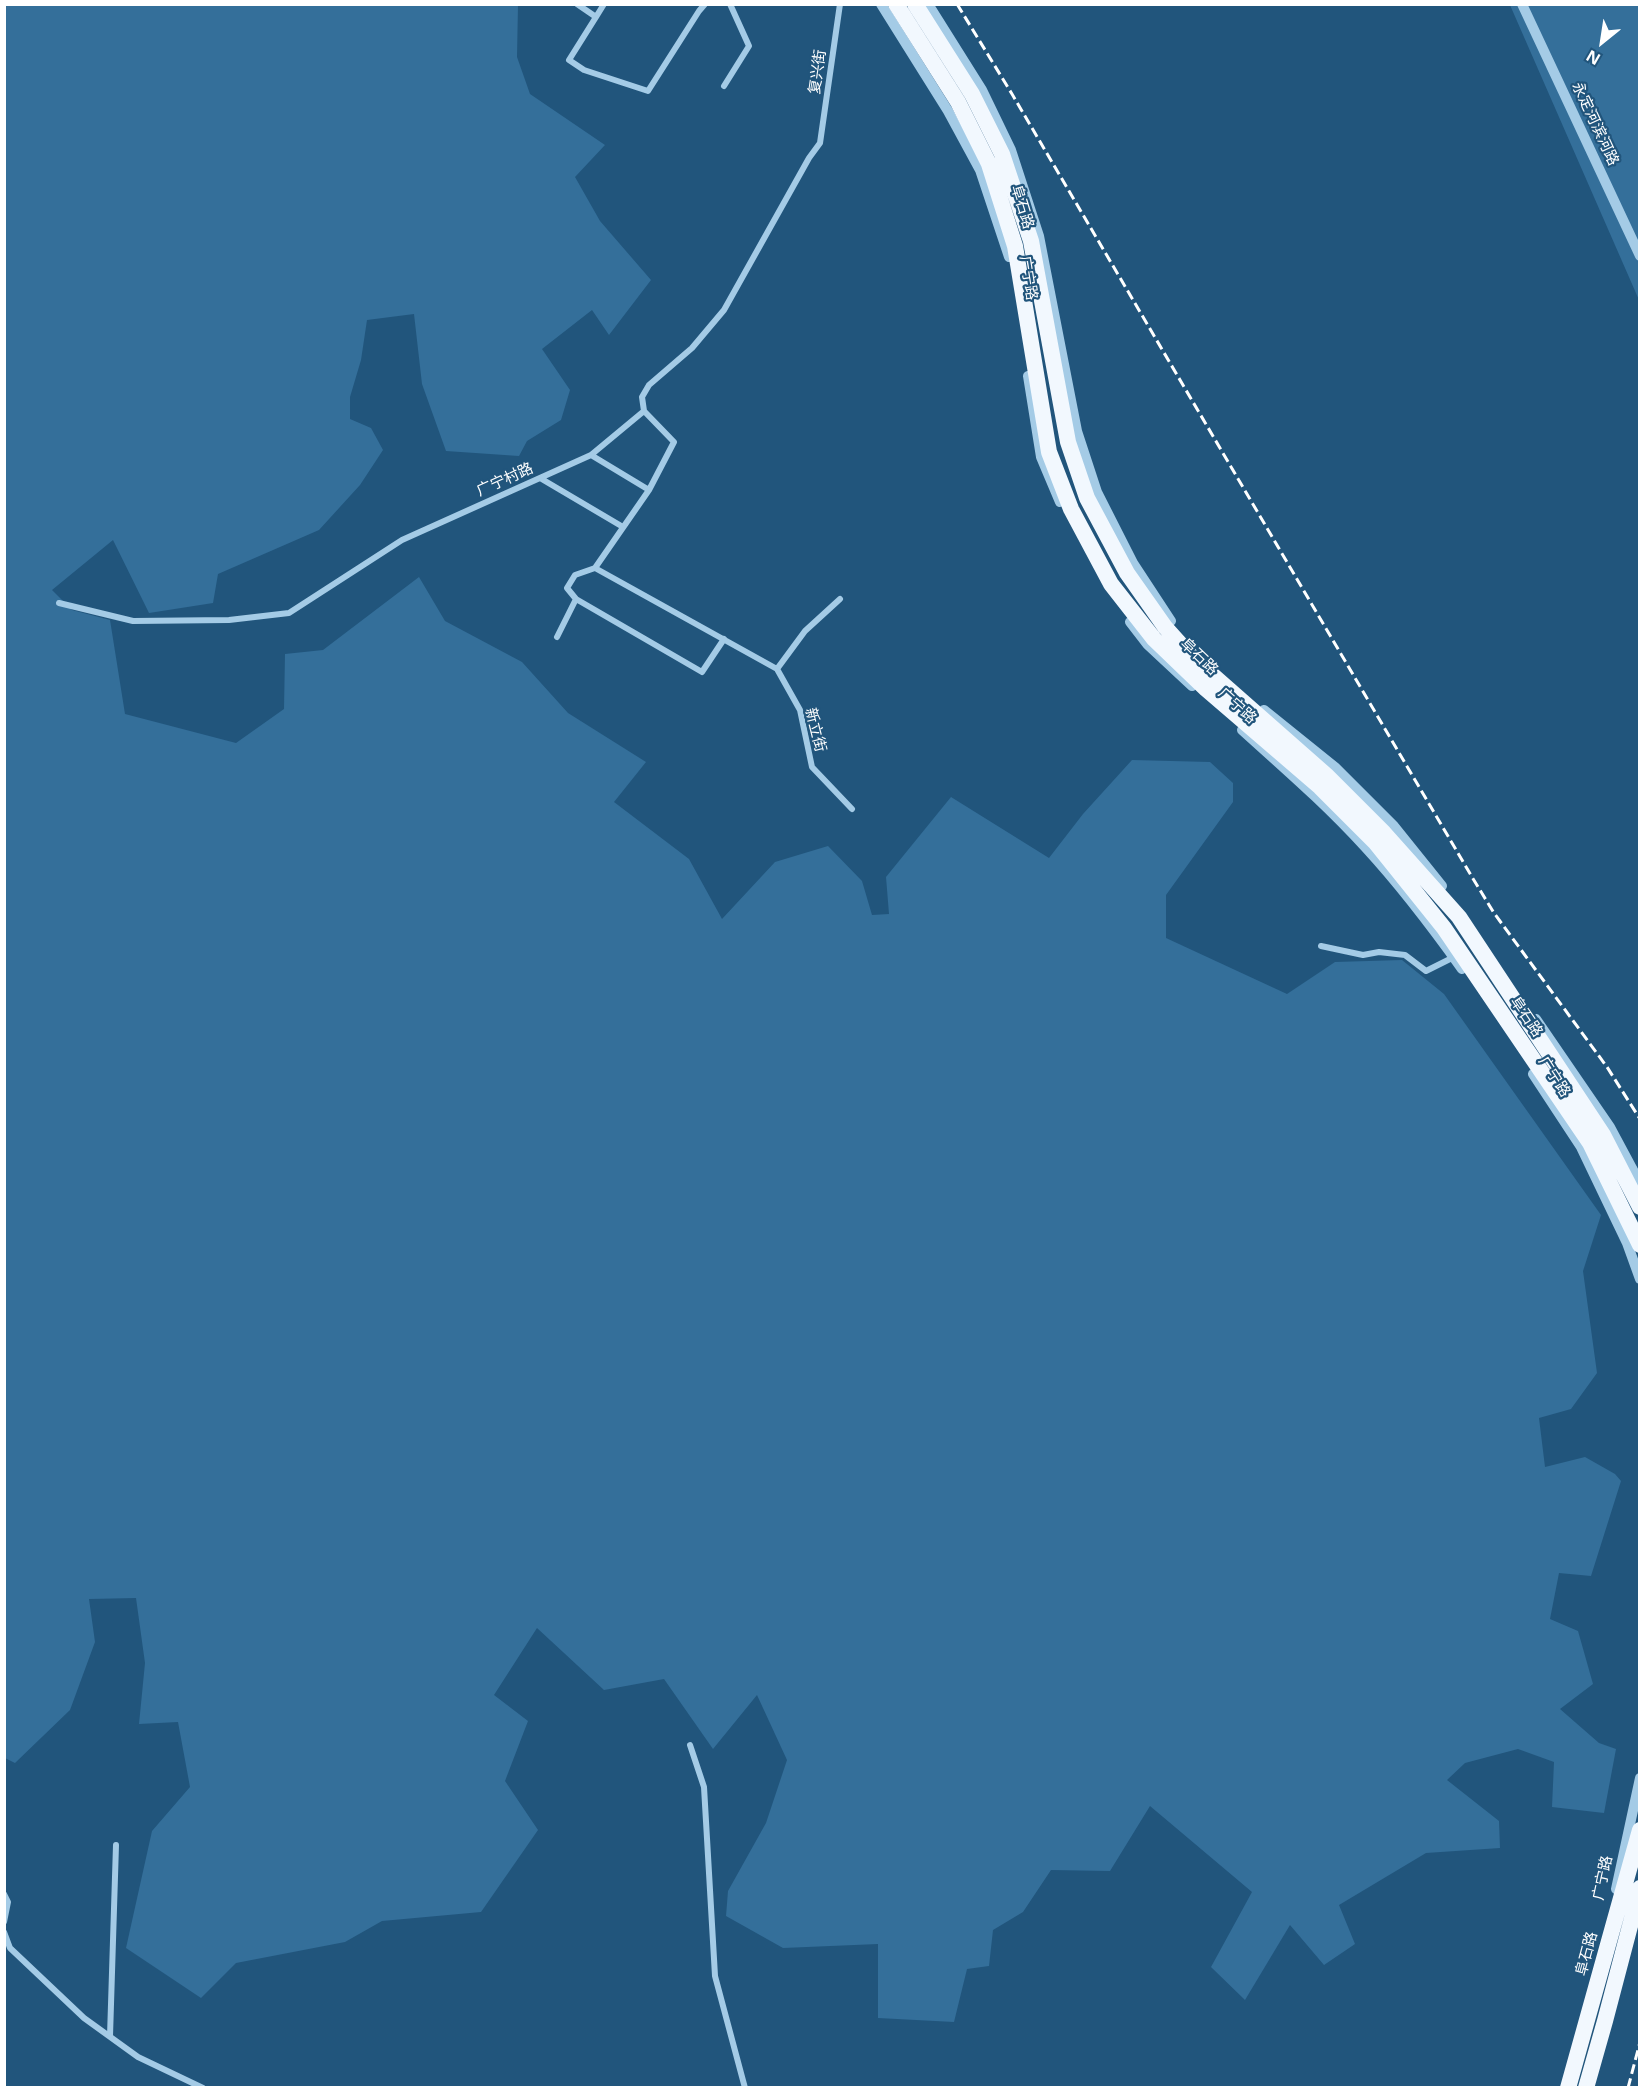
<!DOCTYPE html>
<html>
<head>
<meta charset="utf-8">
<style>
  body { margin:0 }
  #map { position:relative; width:1644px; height:2092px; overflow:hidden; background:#21557c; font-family:"Open Sans",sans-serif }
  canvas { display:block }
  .frame { position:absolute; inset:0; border:6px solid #fff; pointer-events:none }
  .north { position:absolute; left:1572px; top:12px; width:60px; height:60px; -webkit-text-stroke:4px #21557c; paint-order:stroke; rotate:210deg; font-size:16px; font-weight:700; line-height:24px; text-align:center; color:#fff }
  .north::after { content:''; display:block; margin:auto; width:21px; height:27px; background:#fff; clip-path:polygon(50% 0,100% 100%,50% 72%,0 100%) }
</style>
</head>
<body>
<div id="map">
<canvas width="1644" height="2092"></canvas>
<div class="frame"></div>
<div class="north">N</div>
</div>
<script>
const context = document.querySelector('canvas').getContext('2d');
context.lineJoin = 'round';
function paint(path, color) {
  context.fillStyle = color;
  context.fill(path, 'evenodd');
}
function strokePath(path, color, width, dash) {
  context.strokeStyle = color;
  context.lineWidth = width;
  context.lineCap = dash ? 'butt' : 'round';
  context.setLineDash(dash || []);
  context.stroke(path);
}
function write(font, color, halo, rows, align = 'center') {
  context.font = font + ' "Open Sans","Noto Sans SC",sans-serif';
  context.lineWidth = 4.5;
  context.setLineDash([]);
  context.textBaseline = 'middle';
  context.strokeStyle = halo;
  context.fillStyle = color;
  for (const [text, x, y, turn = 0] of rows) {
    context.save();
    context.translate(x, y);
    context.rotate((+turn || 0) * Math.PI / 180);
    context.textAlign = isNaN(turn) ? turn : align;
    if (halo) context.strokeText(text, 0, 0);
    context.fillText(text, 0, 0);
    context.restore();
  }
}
const green = new Path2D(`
  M 4,5 L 518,5 L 517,57 L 530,94 L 605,145 L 575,177 L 600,221 L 651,280 L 609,335 L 592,310 L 542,349 L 570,390 L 561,420 L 527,441 L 519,456 L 446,451 L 422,384 L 414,314 L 367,320 L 361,360 L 350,397 L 350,419 L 371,428 L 383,450 L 360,485 L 319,530 L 218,574 L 213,603 L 149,613 L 113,540 L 52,590 L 72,610 L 110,620 L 125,714 L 236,743 L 284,709 L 285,654 L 323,650 L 419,577 L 445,621 L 522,662 L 568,713 L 646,762 L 614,802 L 689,859 L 722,919 L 775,862 L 828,846 L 862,881 L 872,915 L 889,914 L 886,877 L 951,797 L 1049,858 L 1083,814 L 1132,760 L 1210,762 L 1233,783 L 1233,802 L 1166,895 L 1166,938 L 1287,994 L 1335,962 L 1402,960 L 1444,994 L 1601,1215 L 1583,1271 L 1597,1373 L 1571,1409 L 1539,1418 L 1545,1467 L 1585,1457 L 1615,1474 L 1621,1481 L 1591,1576 L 1559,1573 L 1550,1619 L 1578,1631 L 1593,1684 L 1560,1709 L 1599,1743 L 1616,1749 L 1604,1813 L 1552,1807 L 1554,1762 L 1518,1749 L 1465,1763 L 1447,1780 L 1499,1821 L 1500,1848 L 1426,1853 L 1339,1905 L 1355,1944 L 1324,1965 L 1290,1925 L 1245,2000 L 1211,1967 L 1252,1892 L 1150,1806 L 1110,1871 L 1051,1870 L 1023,1912 L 993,1930 L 989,1966 L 967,1969 L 954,2022 L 878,2018 L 878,1944 L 783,1948 L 726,1916 L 728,1891 L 766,1823 L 787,1760 L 757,1695 L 713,1749 L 664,1679 L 604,1690 L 537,1628 L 494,1695 L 528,1721 L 505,1781 L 538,1830 L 481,1912 L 382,1921 L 345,1942 L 236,1963 L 201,1998 L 126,1948 L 152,1831 L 190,1787 L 178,1722 L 139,1724 L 145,1663 L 136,1598 L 89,1599 L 95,1642 L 70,1710 L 15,1763 L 5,1758 Z
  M 1510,5 L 1639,5 L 1639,300 Z`);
const minor = new Path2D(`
  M 577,4 L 596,17 L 604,4
  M 596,17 L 569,60 L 584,70 L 648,91 L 699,11 L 705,4
  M 724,86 L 749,46 L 730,4
  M 644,411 L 642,397 L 649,385 L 692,348 L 724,310 L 809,158 L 820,143 L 840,4
  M 591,455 L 649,490
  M 540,478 L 623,527
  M 595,568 L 777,669
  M 576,599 L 702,672 L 724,639
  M 840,599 L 805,631 L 777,669 L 800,710 L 812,767 L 852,809
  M 59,603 L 133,621 L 229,620 L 289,613 L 402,540 L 591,455 L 644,411
  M 557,637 L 576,599 L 567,588 L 575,575 L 595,568 L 649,490 L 674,442 L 644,411
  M 1321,946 L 1363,955 L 1379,952 L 1405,955 L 1426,971 L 1454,957
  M 690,1745 L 704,1787 L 715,1976 L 745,2088
  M 4,1894 L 8,1902 L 4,1922
  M 4,1932 L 10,1948 L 84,2018 L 138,2057 L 203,2088
  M 110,2036 L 116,1845`);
const tertiary = new Path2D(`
  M 881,4 L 948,111 L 980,170 L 1009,257
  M 928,4 L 982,90 L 1011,150 L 1039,236 L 1077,431 L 1097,492 L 1133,563 L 1171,621
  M 1522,4 L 1640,256
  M 1028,376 L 1041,457 L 1060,502
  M 1130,622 L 1147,644 L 1192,686
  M 1264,710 L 1336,768 L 1393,825 L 1442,886
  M 1242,730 C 1284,768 1327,805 1365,847 C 1400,885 1432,927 1462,969
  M 1536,1019 L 1610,1127 L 1640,1183
  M 1533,1074 L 1581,1147 L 1627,1243 L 1640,1279
  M 1616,1889 L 1640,1778`);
const trunk = new Path2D(`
  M 896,4 L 958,102 L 989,164 L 1015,246 L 1049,452 L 1071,509 L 1111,584 L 1154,639 L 1206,689 L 1320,787 L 1375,842 L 1444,928 L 1590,1143 L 1640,1245
  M 915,4 L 972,94 L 1002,154 L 1031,241 L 1068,442 L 1087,498 L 1127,573 L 1165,627 L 1192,657 L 1326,775 L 1384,833 L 1459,917 L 1603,1135 L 1640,1207
  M 1568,2088 L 1640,1830
  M 1586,2088 L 1605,2021 L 1640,1888`);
const rail = new Path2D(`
  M 957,4 L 1012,94 L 1472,877 L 1494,913 L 1607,1067 L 1640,1119
  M 1628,2088 L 1640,2042`);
const streetNames = [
  ["复兴街",818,72,-82],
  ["永定河滨河路",1595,124,65],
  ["阜石路",1022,207,73],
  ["广宁路",1028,278,81],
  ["广宁村路",505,480,-24],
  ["阜石路",1199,657,44],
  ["广宁路",1237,706,42],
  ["新立街",815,730,76],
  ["阜石路",1526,1017,56],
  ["广宁路",1554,1077,57],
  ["广宁路",1603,1878,-78],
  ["阜石路",1587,1954,-75]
];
paint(green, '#346f9a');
strokePath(minor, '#a4cbe6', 6);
strokePath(tertiary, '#a4cbe6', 10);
strokePath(trunk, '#f2f8fe', 16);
strokePath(rail, '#fff', 3, [10, 4.5]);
write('15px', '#fff', '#21557c', streetNames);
</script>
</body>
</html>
